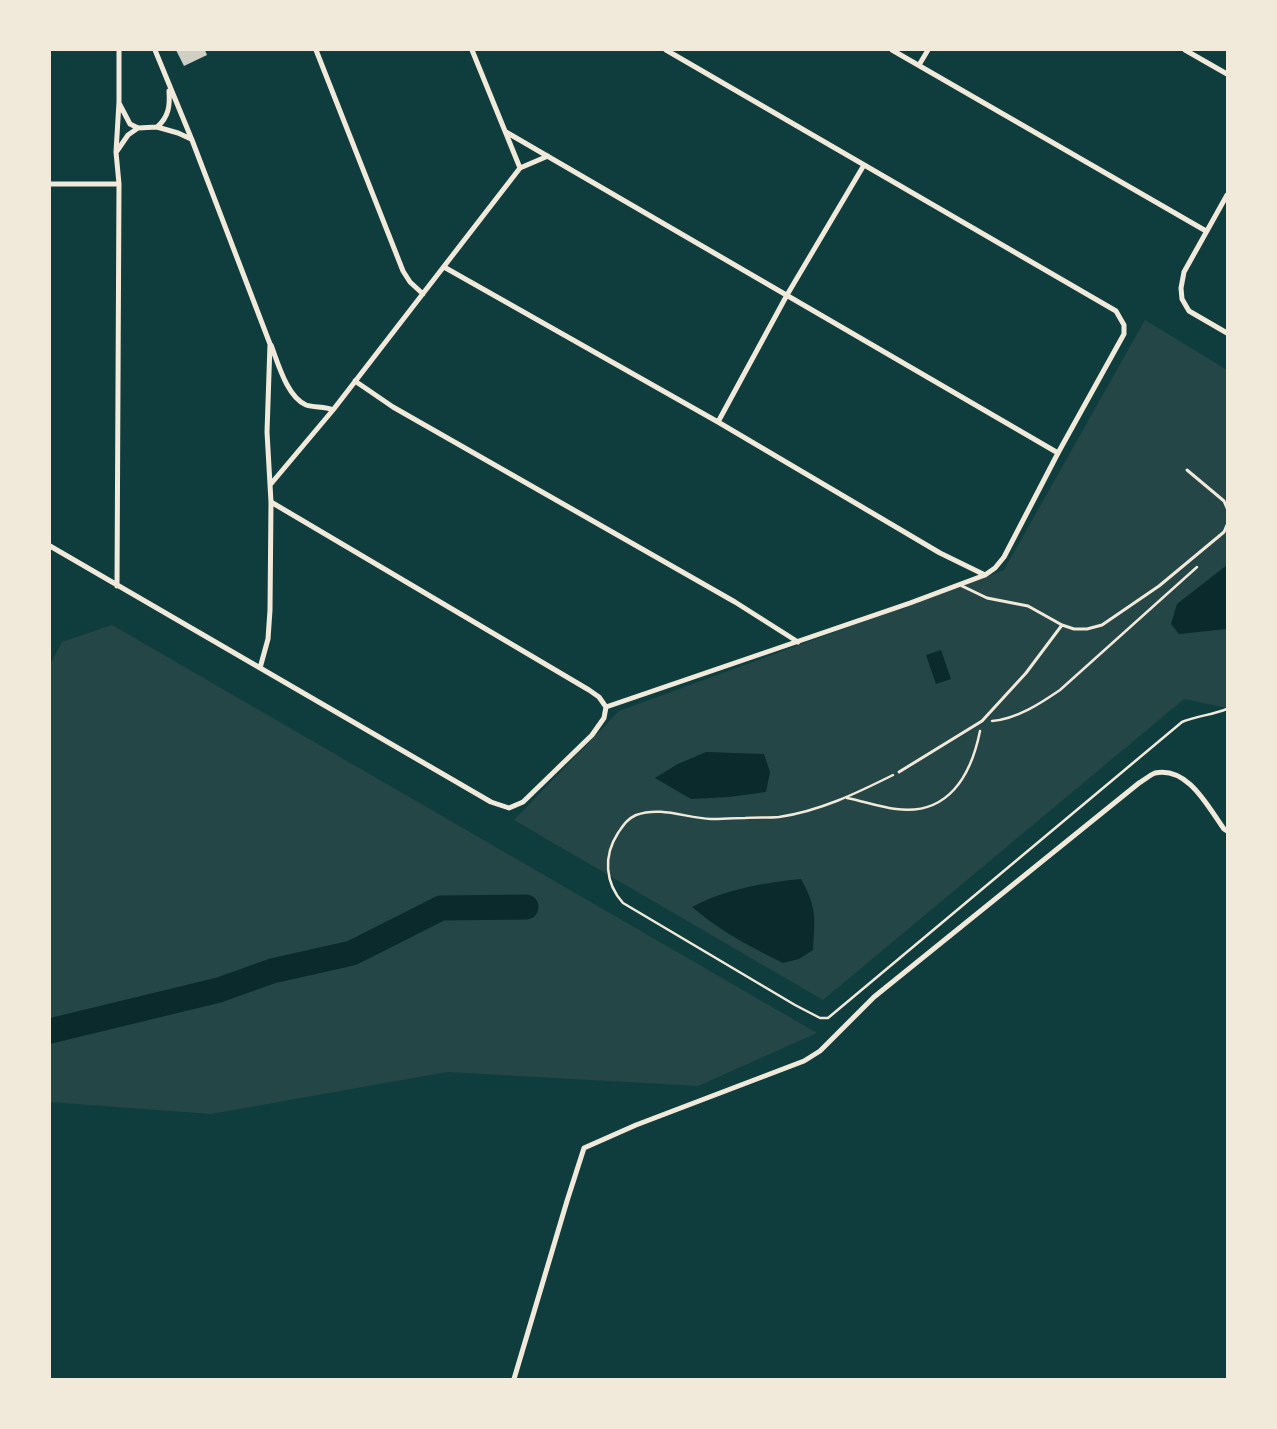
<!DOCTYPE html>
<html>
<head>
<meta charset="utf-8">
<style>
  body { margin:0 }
  #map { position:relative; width:1277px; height:1429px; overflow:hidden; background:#0f3d3e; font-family:Barlow,sans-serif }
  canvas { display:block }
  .frame { position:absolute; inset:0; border:51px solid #f1e9da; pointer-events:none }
</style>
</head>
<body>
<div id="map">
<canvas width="1277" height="1429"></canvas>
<div class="frame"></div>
</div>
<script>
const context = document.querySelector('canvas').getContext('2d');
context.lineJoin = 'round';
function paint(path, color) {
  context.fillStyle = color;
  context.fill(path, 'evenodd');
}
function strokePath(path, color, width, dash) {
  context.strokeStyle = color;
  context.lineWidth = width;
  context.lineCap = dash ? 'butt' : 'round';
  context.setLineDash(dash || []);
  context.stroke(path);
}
const green = new Path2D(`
  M 1145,320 L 1227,370 L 1227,708 L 1184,699 L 823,1000 L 514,820 L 619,711 L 1004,570 Z
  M 112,625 L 817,1033 L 698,1086 L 447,1072 L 211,1114 L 50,1102 L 50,665 L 62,642 Z`);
const water = new Path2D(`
  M 1227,565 L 1227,629 L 1179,634 L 1171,624 L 1177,604 Z
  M 941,650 L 951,679 L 936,684 L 926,655 Z
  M 706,752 L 764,754 L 770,772 L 766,792 L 729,797 L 691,799 L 655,778 L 678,764 Z
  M 801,879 C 817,908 815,918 813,950 L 799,959 L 783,963 C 749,946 722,932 692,907 C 726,889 763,883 801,879 Z`);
const river = new Path2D(`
  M 50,1031 L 219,990 L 272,971 L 352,953 L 441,908 L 526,907`);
const building = new Path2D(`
  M 176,50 L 205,50 L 207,55 L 184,66 Z`);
const path = new Path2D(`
  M 992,721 C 1017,719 1041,703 1060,690 L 1197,567
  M 893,775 C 857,793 820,811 779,817 C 768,818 756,817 745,818 C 734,818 722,819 711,819 C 686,818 661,806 636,815 C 627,819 623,826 618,833 C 603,856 605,883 623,903 L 795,1005 L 820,1018 L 828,1018 L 1182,722 C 1196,716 1212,715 1227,709
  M 847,798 C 863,801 879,807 896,809 C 948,816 971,776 980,731`);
const service = new Path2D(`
  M 1187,470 L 1224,501 L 1227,508
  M 960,585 L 987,598 L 1028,606 L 1062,625 L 1074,629 L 1087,629 L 1102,625 L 1159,586 L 1224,532 L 1227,525
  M 899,772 L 982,721 L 1026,673 L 1062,625`);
const minor = new Path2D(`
  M 155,50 L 192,140 L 270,344 L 267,432 L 271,502 L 270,610 L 268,639 L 260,668
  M 316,50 L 403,271 L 410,282 L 423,294
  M 472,50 L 520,168
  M 892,50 L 1206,231
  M 1185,50 L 1227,74
  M 919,65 L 928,50
  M 119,103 L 130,124 L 138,128 L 157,127 L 178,133 L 191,139
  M 157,127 C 169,117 170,105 169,91
  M 506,132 L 1058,453
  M 117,151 L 128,135 L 138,128
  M 50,184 L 119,184
  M 1227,195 L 1184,272 L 1181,288 L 1182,299 L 1189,311 L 1227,333
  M 444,267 L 718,422 L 940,553 L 985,575
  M 271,345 C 278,363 287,397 306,405 C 315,408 324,406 333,410
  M 355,381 L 393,407 L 735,602 L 798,642
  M 718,422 L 787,295 L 864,165
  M 270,485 L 333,410 L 520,168 L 548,156
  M 271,502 L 589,690 L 599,697 L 606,707
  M 50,546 L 491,802 L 509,808 L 523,802 L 592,735 L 604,718 L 606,707
  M 117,586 L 119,184 L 116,152 L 119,102 L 119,50
  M 606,707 L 910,603 L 985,575 L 995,568 L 1004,557 L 1058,453 L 1124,334 L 1124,325 L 1116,311 L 666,50
  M 514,1379 L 567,1201 L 584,1148 L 636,1125 L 804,1061 L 820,1051 L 874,997 L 1139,783 C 1144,780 1150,775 1155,773 C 1188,766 1208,807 1224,829 L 1227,831`);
paint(green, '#244646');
paint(water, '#0a2a2b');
strokePath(river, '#0a2a2b', 25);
paint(building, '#cfcfc3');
strokePath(path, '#f1e9da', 2.5);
strokePath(service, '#f1e9da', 3);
strokePath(minor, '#f1e9da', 5);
</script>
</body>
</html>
